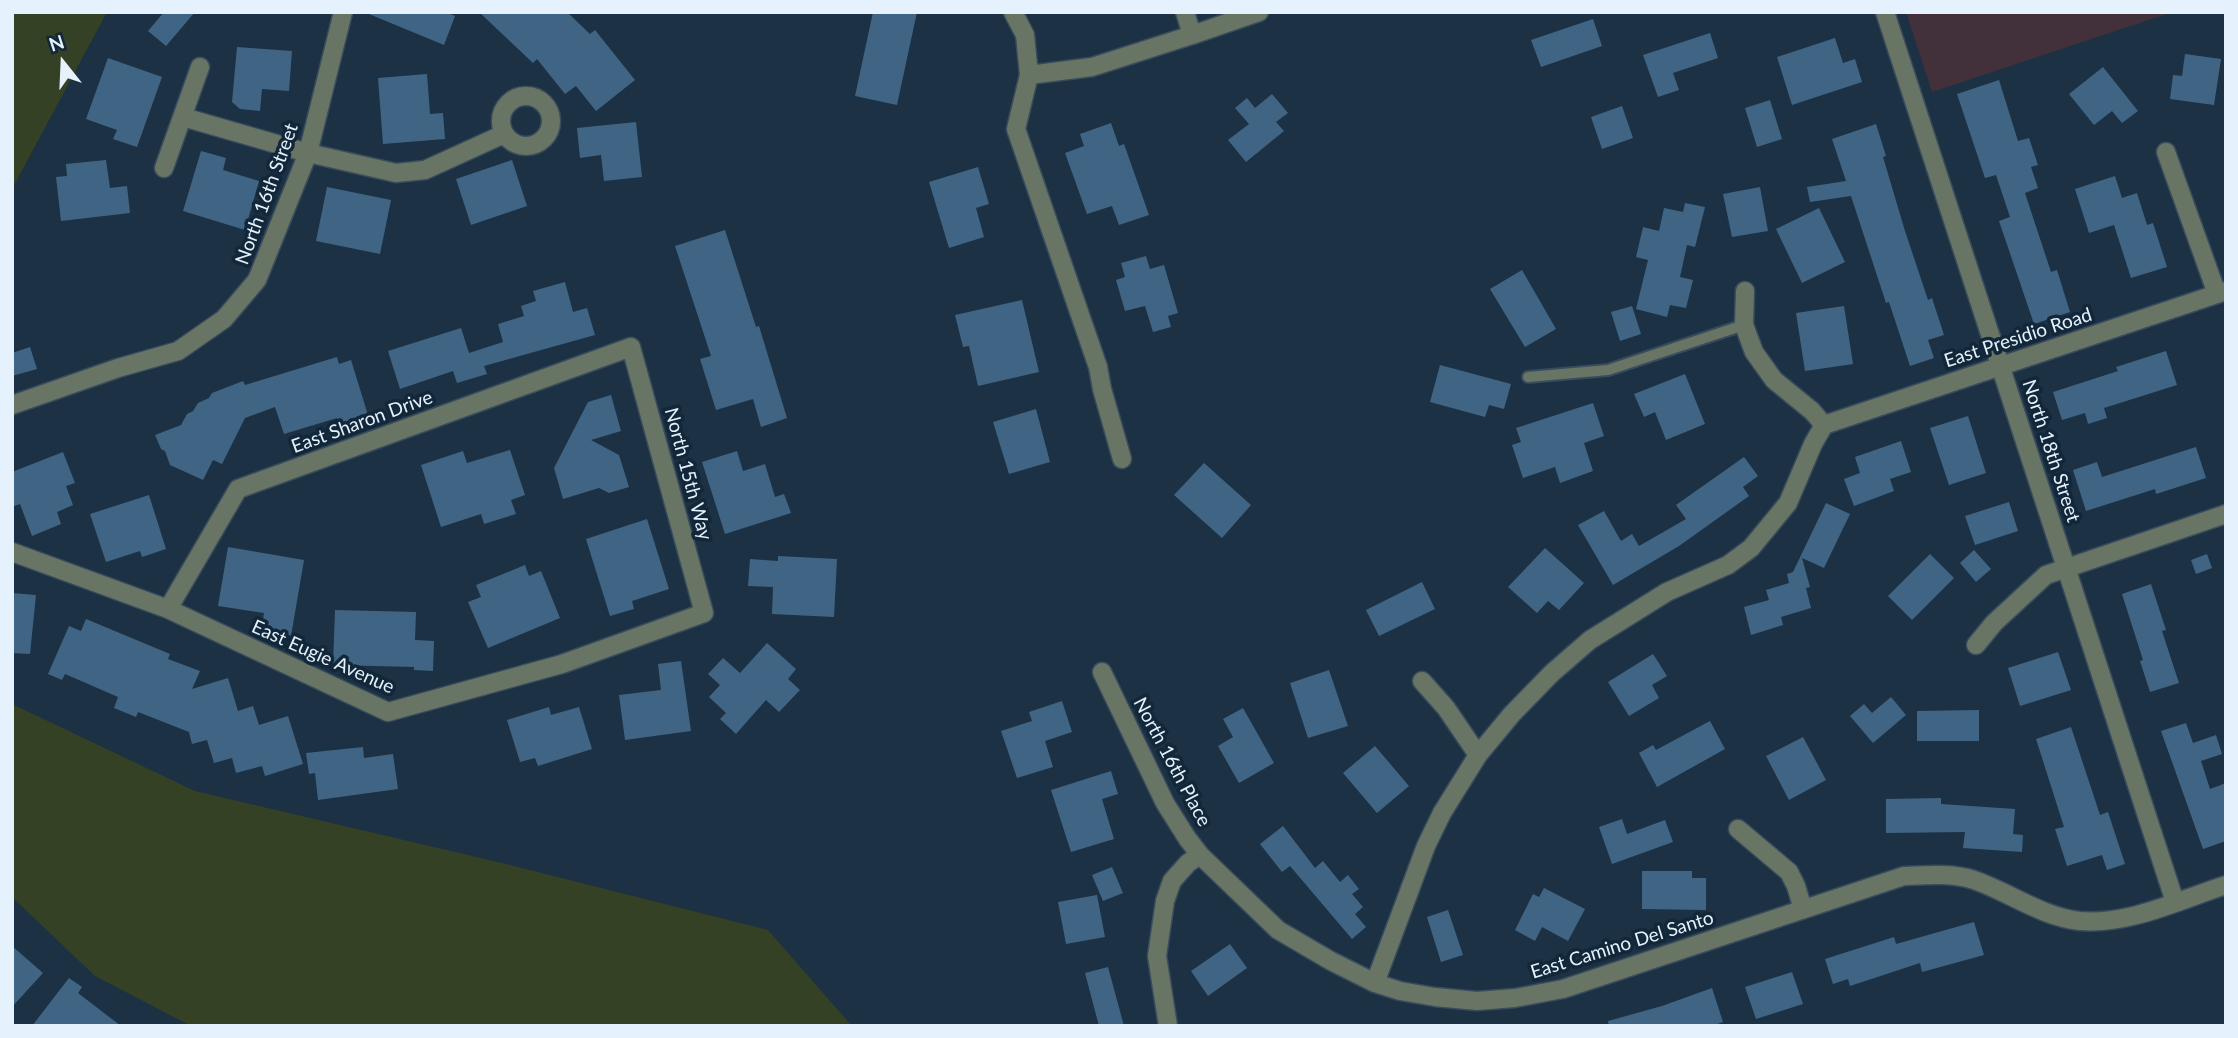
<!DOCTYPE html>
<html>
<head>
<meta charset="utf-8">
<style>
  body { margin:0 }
  #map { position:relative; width:2238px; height:1038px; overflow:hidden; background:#1c3143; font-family:Lato,sans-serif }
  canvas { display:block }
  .frame { position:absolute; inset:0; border:14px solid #e5f2fe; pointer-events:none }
  .north { position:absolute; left:28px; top:28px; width:70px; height:70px; -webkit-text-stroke:5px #122739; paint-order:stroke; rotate:342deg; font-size:19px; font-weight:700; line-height:28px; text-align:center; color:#e5f2fe }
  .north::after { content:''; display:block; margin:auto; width:24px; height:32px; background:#e5f2fe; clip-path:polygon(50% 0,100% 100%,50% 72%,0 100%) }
</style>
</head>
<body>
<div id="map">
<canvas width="2238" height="1038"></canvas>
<div class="frame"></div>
<div class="north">N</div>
</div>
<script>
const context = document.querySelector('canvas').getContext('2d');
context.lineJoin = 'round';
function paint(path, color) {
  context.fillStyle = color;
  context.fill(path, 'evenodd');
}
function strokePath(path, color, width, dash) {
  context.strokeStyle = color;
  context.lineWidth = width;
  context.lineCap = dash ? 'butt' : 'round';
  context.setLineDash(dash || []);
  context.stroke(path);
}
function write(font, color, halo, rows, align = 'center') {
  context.font = font + ' Lato,sans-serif';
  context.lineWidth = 7;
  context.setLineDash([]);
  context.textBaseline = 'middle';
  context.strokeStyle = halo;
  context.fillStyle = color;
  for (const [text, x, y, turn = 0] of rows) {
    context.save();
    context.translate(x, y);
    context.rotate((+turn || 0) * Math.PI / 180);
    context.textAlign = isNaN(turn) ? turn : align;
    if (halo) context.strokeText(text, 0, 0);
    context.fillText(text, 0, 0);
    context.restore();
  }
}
const education = new Path2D(`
  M 1906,12 L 2173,12 L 1932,92 Z`);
const green = new Path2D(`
  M 12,12 L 107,12 L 12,189 Z
  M 12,704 L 195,791 L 502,863 L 768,930 L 852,1026 L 191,1026 L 95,976 L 12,897 Z`);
const building = new Path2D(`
  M 164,12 L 195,12 L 166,46 L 148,31 Z
  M 364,12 L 446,12 L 455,16 L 444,45 Z
  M 479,12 L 567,12 L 590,34 L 595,30 L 635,80 L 596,111 L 576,86 L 565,94 L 537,59 L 533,63 Z
  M 873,12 L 917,12 L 897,105 L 855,96 Z
  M 1593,19 L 1602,46 L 1541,67 L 1531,40 Z
  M 1710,33 L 1718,58 L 1673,73 L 1679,90 L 1658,97 L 1643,55 Z
  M 1835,38 L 1843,63 L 1855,59 L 1862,82 L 1792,105 L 1777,57 Z
  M 237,47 L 292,51 L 289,91 L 262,89 L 260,111 L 240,109 L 232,102 Z
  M 2185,54 L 2221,59 L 2214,105 L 2170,99 L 2173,75 L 2182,76 Z
  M 108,58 L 162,77 L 137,147 L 113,139 L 117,130 L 86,119 Z
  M 2103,67 L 2138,111 L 2122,123 L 2112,111 L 2094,125 L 2069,94 Z
  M 427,74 L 430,114 L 443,113 L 445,139 L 383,144 L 378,78 Z
  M 1999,80 L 2018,141 L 2029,138 L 2038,165 L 2031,167 L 2038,188 L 2025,193 L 2051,272 L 2057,270 L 2070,312 L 2034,324 L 1999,221 L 2010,217 L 1996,175 L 1985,178 L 1957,94 Z
  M 1272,94 L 1288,113 L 1276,122 L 1284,131 L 1246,162 L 1228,140 L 1249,124 L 1235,108 L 1247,98 L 1255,108 Z
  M 1770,100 L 1782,139 L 1757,147 L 1745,108 Z
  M 1622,106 L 1633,138 L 1602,149 L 1591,117 Z
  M 636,122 L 642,177 L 604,181 L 601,155 L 580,158 L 577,128 Z
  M 1111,123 L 1119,146 L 1124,144 L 1149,215 L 1119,225 L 1112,206 L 1087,214 L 1065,153 L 1084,146 L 1080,134 Z
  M 1876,124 L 1886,156 L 1883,157 L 1905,231 L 1928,300 L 1932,298 L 1944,335 L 1928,340 L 1934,358 L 1910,366 L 1889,302 L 1886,303 L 1851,196 L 1810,202 L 1807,187 L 1846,181 L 1832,139 Z
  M 201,151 L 226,158 L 223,170 L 259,181 L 245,230 L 183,211 Z
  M 106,160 L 110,188 L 127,186 L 130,213 L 61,221 L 56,177 L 67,176 L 66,164 Z
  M 512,160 L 527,206 L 471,225 L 456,179 Z
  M 978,167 L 989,204 L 976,208 L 984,237 L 949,248 L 929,182 Z
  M 2115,176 L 2122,198 L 2137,193 L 2147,225 L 2153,223 L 2167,267 L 2131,278 L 2114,225 L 2089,233 L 2075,189 Z
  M 327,187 L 391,200 L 380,254 L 316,241 Z
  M 1760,187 L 1768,231 L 1732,237 L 1723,194 Z
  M 1685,203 L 1705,207 L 1695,247 L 1687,245 L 1680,277 L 1693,280 L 1686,308 L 1670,305 L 1667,317 L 1636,309 L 1648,260 L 1636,257 L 1643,227 L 1659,231 L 1664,208 L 1683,212 Z
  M 1819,208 L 1845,262 L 1802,283 L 1776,229 Z
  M 725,230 L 756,327 L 759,326 L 787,418 L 761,427 L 753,399 L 716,410 L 700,359 L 711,356 L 675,246 Z
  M 1146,256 L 1150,269 L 1164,265 L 1178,313 L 1168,316 L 1171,327 L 1153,332 L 1145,306 L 1125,311 L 1116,280 L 1125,277 L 1121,263 Z
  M 1522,270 L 1556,329 L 1525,347 L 1490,289 Z
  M 565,282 L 573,312 L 587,308 L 595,335 L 484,366 L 487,374 L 457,383 L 453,371 L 400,389 L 388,351 L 461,328 L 469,353 L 503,342 L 498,324 L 524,316 L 521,306 L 536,301 L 533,291 Z
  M 1022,300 L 1039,372 L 978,386 L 969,346 L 963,347 L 955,315 Z
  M 1632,306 L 1641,334 L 1620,341 L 1611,312 Z
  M 1844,306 L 1853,364 L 1805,371 L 1796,313 Z
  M 30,347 L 37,369 L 12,376 L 12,353 Z
  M 2166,351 L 2177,385 L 2104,408 L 2107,418 L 2088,424 L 2085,413 L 2062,420 L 2053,392 L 2118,371 L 2116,367 Z
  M 337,357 L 339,364 L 351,360 L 368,415 L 339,424 L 337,418 L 284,434 L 275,407 L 245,418 L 222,464 L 213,460 L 203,480 L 170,465 L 165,451 L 161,449 L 155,435 L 181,425 L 187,414 L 193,411 L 198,403 L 209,398 L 212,393 L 243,381 L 245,385 Z
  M 1440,365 L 1511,384 L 1504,409 L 1489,405 L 1485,417 L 1430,402 Z
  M 1685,374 L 1705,424 L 1666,440 L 1655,412 L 1644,417 L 1634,394 Z
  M 611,395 L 621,431 L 591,440 L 619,455 L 629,487 L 609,493 L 599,488 L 563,499 L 554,468 L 588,402 Z
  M 1593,403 L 1604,436 L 1584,443 L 1593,471 L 1560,483 L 1555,467 L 1523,478 L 1512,445 L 1521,442 L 1516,428 Z
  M 1036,409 L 1050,462 L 1009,474 L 993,422 Z
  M 1968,416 L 1986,473 L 1949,485 L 1930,428 Z
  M 1901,441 L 1911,472 L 1890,479 L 1894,491 L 1854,506 L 1844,479 L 1860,473 L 1855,457 Z
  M 2196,447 L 2206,478 L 2156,494 L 2155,489 L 2086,511 L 2073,470 L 2097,462 L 2102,477 Z
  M 510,450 L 525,495 L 511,500 L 516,514 L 484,524 L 481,514 L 441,527 L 421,465 L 463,451 L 467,463 Z
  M 737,451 L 743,471 L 765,464 L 775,497 L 784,494 L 791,513 L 725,534 L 702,462 Z
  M 63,452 L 75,483 L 66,486 L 73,505 L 57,512 L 61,524 L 32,536 L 20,504 L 12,507 L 12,472 Z
  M 1744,457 L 1758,476 L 1743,487 L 1749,496 L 1679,546 L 1613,585 L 1578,525 L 1604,511 L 1621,541 L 1632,534 L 1639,546 L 1686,519 L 1676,505 Z
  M 1204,463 L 1251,505 L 1222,538 L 1174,495 Z
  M 149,495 L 166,549 L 142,557 L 140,551 L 106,562 L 90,514 Z
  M 2009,502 L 2018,531 L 1975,545 L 1965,516 Z
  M 1826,503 L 1850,514 L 1824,568 L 1802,558 L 1810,587 L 1806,588 L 1811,608 L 1781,617 L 1783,625 L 1751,635 L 1744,607 L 1769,600 L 1766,590 L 1789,583 L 1787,574 L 1793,572 Z
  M 647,519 L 669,589 L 632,601 L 634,609 L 610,616 L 586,539 Z
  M 228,547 L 304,560 L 291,636 L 261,631 L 264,613 L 218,606 Z
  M 1545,548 L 1584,583 L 1559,610 L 1548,601 L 1537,613 L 1508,587 Z
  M 1974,550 L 1991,569 L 1976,582 L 1960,563 Z
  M 1930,554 L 1954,578 L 1912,620 L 1888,596 Z
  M 2207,554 L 2212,568 L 2196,574 L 2191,560 Z
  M 778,556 L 837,559 L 834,617 L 772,614 L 773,587 L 748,586 L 750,559 L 778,561 Z
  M 525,565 L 529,576 L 541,571 L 560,618 L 488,648 L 468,602 L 481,597 L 476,585 Z
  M 1422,582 L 1435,609 L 1379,636 L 1366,610 Z
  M 2151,584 L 2166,630 L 2162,631 L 2179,683 L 2150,692 L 2140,661 L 2143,660 L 2122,594 Z
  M 12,593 L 36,595 L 30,654 L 12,653 Z
  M 335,610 L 416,612 L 415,640 L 434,641 L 433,671 L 414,670 L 414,667 L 333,665 Z
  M 86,619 L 170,654 L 168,659 L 200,671 L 192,689 L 228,678 L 238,711 L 253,706 L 259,725 L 288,716 L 303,764 L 265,776 L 262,766 L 236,773 L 232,758 L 214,763 L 207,740 L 192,744 L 189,732 L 138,712 L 136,717 L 114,708 L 118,697 L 65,674 L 62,680 L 48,674 L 69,626 L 81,631 Z
  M 767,643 L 796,669 L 788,679 L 800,690 L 779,712 L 766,700 L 736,734 L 720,719 L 726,713 L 709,697 L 720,685 L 708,674 L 723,658 L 740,673 Z
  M 2058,652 L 2071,690 L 2020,706 L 2008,668 Z
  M 1653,654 L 1667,676 L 1652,685 L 1659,698 L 1629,716 L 1608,682 Z
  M 681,661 L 691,731 L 625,740 L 619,695 L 661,690 L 658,664 Z
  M 1329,670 L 1348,726 L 1308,738 L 1290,683 Z
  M 1891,697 L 1906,715 L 1873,743 L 1850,716 L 1864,704 L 1872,713 Z
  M 1062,701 L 1072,732 L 1045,741 L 1053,767 L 1017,778 L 1001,731 L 1032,721 L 1029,712 Z
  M 549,707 L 551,715 L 579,707 L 592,749 L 538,766 L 535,758 L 520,762 L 507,720 Z
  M 1243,708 L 1274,763 L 1239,783 L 1218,746 L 1233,737 L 1223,719 Z
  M 1979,710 L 1979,741 L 1917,741 L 1917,711 Z
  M 1710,721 L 1725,749 L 1657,787 L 1639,753 L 1653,745 L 1656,750 Z
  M 2186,723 L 2193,743 L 2216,735 L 2222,754 L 2201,761 L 2210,789 L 2226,783 L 2226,841 L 2203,849 L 2161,731 Z
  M 2071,727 L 2100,815 L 2108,812 L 2125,864 L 2107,870 L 2102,855 L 2067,866 L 2055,829 L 2064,827 L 2036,739 Z
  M 1803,737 L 1826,780 L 1789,800 L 1766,756 Z
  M 1375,746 L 1409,786 L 1377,813 L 1343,773 Z
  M 363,747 L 364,758 L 393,754 L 398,789 L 318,800 L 315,773 L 309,774 L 306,753 Z
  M 1111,771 L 1118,794 L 1102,799 L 1114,839 L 1071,852 L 1051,790 Z
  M 1941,798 L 1941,804 L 2015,809 L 2013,834 L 2023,835 L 2022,852 L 1963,848 L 1965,832 L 1886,833 L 1886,799 Z
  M 1622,819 L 1627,834 L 1665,820 L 1673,842 L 1612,864 L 1599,827 Z
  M 1283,826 L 1315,868 L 1323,861 L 1340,882 L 1348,875 L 1359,889 L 1352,894 L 1363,907 L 1355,914 L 1366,927 L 1352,939 L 1290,866 L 1282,872 L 1260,844 Z
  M 1112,867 L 1123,893 L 1103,901 L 1092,875 Z
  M 1642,871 L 1692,871 L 1692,878 L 1706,878 L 1706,910 L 1642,909 Z
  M 1544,888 L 1585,909 L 1568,941 L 1542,927 L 1535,941 L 1515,930 L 1533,894 L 1539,897 Z
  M 1097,895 L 1105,937 L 1066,944 L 1058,902 Z
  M 1448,910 L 1463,955 L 1441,962 L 1427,917 Z
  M 1974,922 L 1984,955 L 1922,972 L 1920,963 L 1850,986 L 1848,979 L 1833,984 L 1825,959 L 1894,937 L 1896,944 Z
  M 1230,944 L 1247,968 L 1208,996 L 1191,971 Z
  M 12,946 L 43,973 L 12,1007 Z
  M 1108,967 L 1124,1026 L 1099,1026 L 1085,973 Z
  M 1792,972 L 1803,1004 L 1756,1019 L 1745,987 Z
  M 69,978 L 82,987 L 78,993 L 121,1026 L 32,1026 Z
  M 1712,988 L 1723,1022 L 1712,1026 L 1609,1026 L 1608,1021 L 1662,1006 Z`);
const service = new Path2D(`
  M 1528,377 L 1608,370 L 1744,325`);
const minor = new Path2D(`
  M 1013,12 L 1025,35 L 1029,75 L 1016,129 L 1098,367 L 1102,389 L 1122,459
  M 1885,12 L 2175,902
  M 1029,75 L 1092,67 L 1192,35
  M501 121a25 25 0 1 1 50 0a25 25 0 1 1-50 0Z
  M 183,117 L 308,153 L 396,173 L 425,170 L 504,134
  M 2166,152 L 2217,294
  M 164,168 L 200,67
  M 1745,291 L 1744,325 L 1754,352 L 1774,380 L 1812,411 L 1824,425
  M 12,405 L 118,368 L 178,351 L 224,319 L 257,280 L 308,153 L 343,12
  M 1824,425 L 2226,291
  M 12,552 L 168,609 L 388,712 L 562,664 L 704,613 L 631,347 L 238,489 L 168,609
  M 1976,645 L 1994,623 L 2046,575 L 2226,514
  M 1102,672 L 1165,803 L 1187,838 L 1200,855 L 1278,930 L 1331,961 L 1375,983 L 1400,991 L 1435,997 L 1477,1001 L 1515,998 L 1563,989 L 1904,876 C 1927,875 1953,873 1974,880 C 2009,892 2042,917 2080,921 C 2130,925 2179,900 2226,885
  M 1422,681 L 1446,708 L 1478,755
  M 1738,829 L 1789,872 L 1796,886 L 1803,909
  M 1375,983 L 1426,846 L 1442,813 L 1478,755 L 1512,714 L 1552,673 L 1590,640 L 1667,592 L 1728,565 L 1751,548 L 1788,503 L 1813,444 L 1824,425
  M 1168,1026 L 1157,956 L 1165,901 L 1172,881 L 1188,863 L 1200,855`);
const tertiary = new Path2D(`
  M 1185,12 L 1192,35 L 1259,12`);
const streetNames = [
  ["North 16th Street",267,194,-70],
  ["East Presidio Road",2018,338,-18],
  ["East Sharon Drive",362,422,-20],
  ["North 18th Street",2051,451,72],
  ["North 15th Way",688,474,75],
  ["East Eugie Avenue",323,657,24],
  ["North 16th Place",1172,762,62],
  ["East Camino Del Santo",1622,945,-17]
];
paint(education, '#42313b');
paint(green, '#354125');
paint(building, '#406584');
strokePath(service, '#384c5d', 14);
strokePath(minor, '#384c5d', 21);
strokePath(tertiary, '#384c5d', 21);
strokePath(service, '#697564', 10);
strokePath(minor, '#697564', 18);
strokePath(tertiary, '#697564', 18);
write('19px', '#e5f2fe', '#122739', streetNames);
</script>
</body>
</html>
